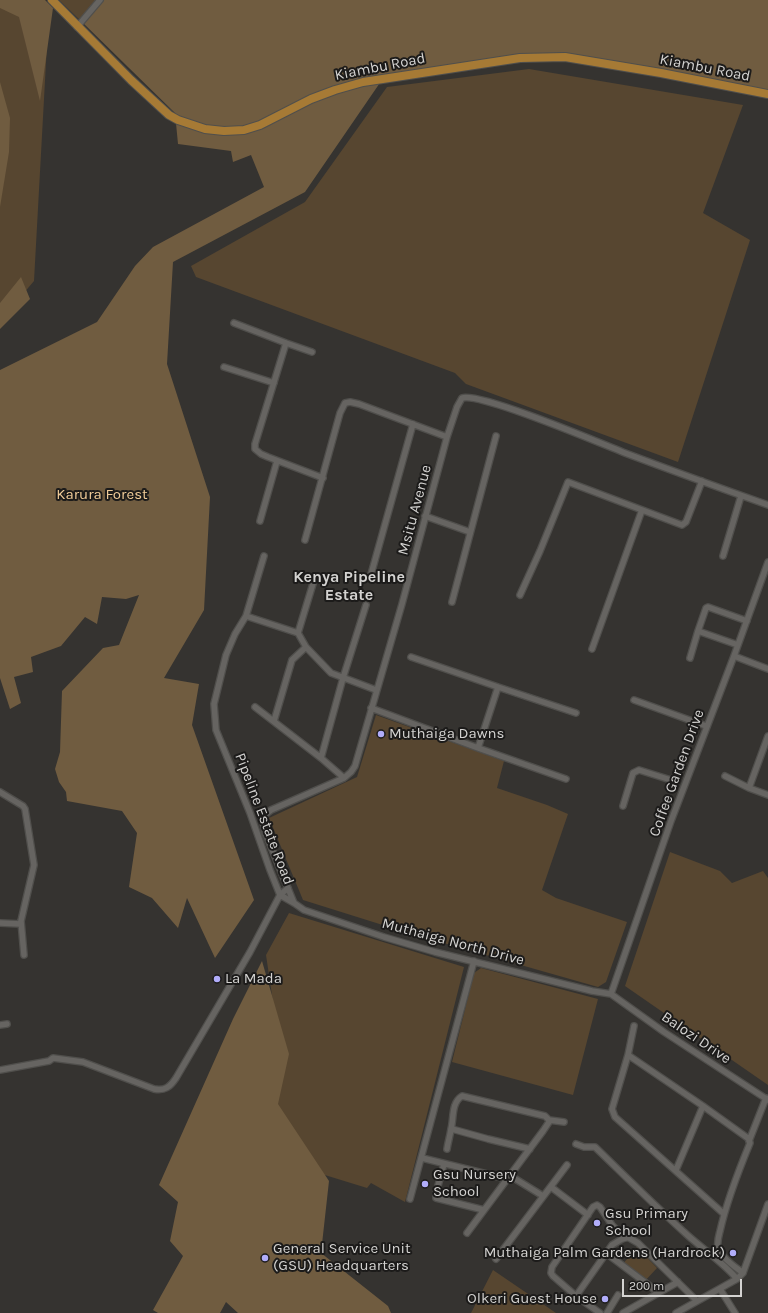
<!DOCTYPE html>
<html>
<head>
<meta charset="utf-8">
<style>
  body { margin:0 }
  #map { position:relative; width:768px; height:1313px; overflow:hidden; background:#353330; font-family:Karla,sans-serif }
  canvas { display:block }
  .scale { position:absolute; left:622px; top:1279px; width:120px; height:18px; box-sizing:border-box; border:2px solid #d4d3d1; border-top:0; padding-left:5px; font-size:12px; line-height:14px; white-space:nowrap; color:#d4d3d1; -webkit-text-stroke:3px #1c1b1a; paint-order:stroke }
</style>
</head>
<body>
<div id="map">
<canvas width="768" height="1313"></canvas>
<div class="scale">200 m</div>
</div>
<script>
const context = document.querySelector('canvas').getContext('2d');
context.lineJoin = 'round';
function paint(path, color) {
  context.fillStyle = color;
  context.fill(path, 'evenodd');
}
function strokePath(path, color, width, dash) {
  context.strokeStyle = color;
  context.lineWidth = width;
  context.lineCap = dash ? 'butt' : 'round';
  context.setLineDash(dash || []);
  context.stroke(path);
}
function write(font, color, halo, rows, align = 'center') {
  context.font = font + ' Karla,sans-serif';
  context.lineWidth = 4;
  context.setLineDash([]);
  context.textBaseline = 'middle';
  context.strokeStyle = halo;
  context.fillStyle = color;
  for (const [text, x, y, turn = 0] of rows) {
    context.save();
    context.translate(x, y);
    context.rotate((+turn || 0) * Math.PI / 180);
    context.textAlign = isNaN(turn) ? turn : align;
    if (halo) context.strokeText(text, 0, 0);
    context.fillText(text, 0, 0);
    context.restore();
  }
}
const green = new Path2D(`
  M 0,0 L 49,8 L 34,281 L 0,321 Z
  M 59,0 L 101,0 L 81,21 Z
  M 529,69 L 743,105 L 703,213 L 750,240 L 678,462 L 466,384 L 455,373 L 196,277 L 191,266 L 305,202 L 387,87 Z
  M 376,715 L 504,761 L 497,788 L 547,805 L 568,814 L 542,890 L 556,898 L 627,922 L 606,982 L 598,987 L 405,932 L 303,900 L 269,818 L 357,777 Z
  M 670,852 L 720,871 L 732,883 L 763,871 L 768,878 L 768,1085 L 625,986 Z
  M 289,913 L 464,967 L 405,1202 L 371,1183 L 367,1188 L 250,1152 L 277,1029 L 266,955 Z
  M 481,968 L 598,999 L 573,1095 L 452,1062 L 474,973 Z
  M 637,1247 L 657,1268 L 644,1282 L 622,1265 Z
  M 493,1270 L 556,1313 L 471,1313 Z`);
const forest = new Path2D(`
  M 0,0 L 45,0 L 53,8 L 40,101 L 19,17 L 0,8 Z
  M 100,0 L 768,0 L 768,95 L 529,55 L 386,74 L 305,192 L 173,262 L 167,364 L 210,497 L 204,610 L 164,678 L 199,684 L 192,725 L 254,900 L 215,958 L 187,898 L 178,928 L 152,898 L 129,887 L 137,833 L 122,811 L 67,801 L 66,792 L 59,782 L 55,769 L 60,752 L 62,691 L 103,648 L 119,645 L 139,595 L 126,599 L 102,597 L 97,624 L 85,617 L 61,646 L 31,657 L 33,672 L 14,677 L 21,703 L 10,709 L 0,678 L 0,370 L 97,322 L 135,266 L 153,247 L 264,187 L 251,155 L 233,162 L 231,151 L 178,144 L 175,113 L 81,21 Z
  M 0,82 L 10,118 L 9,152 L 0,207 Z
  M 21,277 L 30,299 L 0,329 L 0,303 Z
  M 262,961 L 289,1054 L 278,1104 L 329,1181 L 321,1253 L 388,1306 L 391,1313 L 238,1313 L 226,1302 L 220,1313 L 158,1313 L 153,1310 L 183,1256 L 170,1241 L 178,1202 L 159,1185 L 233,1019 Z`);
const minor = new Path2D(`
  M 77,27 L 100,0
  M 234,323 L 286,343 L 312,352
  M 286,343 L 255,444 L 255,449 L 261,454 L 268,457 L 323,478
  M 224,367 L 274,383
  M 425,516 L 470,532
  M 260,521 L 277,461
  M 305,540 L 340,413 L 345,403 L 350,402 L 359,404 L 447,437
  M 264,556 L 246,616 L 235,634 L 226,655 L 214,704 L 216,730 L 250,813 L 270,870 L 280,895
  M 723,556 L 741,496
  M 370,578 L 413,424
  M 520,595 L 540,551 L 568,482 L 682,525 L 686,522 L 702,481
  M 452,602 L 496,436
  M 246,616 L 298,633 L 306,647 L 331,673 L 376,690
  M 298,633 L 315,577
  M 738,645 L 698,631 L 706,608 L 708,607 L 747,621
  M 592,649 L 642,510
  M 734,656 L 768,669
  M 411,657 L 498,687
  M 690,658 L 698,631
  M 634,700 L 706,726
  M 255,707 L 321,758 L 344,778
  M 371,708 L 478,748 L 566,779
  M 274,721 L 292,660 L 306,647
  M 478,748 L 498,687 L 576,713
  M 321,758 L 343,678 L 366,605
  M 725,776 L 749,788 L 768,795
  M 749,788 L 768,736
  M 0,792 L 23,806 L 25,809 L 34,865 L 21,921 L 24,955
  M 623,806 L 633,773 L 639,770 L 671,780
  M 280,895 L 294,903 L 304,910 L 384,937 L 435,952 L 592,991 L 611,994 L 664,1032 L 768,1100
  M 294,903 L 265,832 L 262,817 L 271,810 L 344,778 L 351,772 L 355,766 L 402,604 L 447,437 L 457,407 L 462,398 C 480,392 600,443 625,453 C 673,471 720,488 768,505
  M 0,923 L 21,924
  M 611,994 L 671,821 L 734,656 L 768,562
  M 0,1025 L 7,1024
  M 634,1026 L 628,1055 L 612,1109 L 615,1117 L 724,1214
  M 628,1055 L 703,1106 L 749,1139 L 750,1143 C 738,1172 727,1200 720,1231 C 719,1235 717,1241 718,1246 C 721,1258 734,1266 743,1273
  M 0,1070 L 49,1061 L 53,1058 L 83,1062 L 154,1089 C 165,1091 170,1087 176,1078 L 250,952 L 280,895 L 288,888
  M 549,1120 L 564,1122
  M 452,1129 L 488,1139 L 530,1149
  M 749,1141 L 766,1098
  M 576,1144 L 584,1147 L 595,1147 C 625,1176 654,1205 684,1232 C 701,1248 723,1262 737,1279
  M 447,1149 C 448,1142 450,1136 451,1129 C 454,1118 451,1103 462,1096 L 545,1116 L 549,1120 L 549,1122 L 543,1131 L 467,1233
  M 422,1158 L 507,1179
  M 444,1164 L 436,1193 L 436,1198 L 484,1210
  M 676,1170 L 703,1106
  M 509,1175 L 543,1196
  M 551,1187 L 588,1215
  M 410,1199 L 474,961
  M 606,1253 L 659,1293
  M 496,1259 L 567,1165
  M 720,1289 L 735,1313
  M 576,1296 L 612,1245 L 622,1239 L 629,1237
  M 600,1313 L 576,1296 L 553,1276 L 551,1273 L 552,1267 L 593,1207 L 597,1205 L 600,1207 L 612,1225 L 619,1232 L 638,1243 L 697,1301
  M 607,1313 L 618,1295
  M 623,1313 L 678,1282
  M 676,1313 L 737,1279 L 743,1273 L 768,1204`);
const highway = new Path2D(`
  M 52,0 L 131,80 L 169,115 L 178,120 L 205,129 L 224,131 L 244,130 L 260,125 L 311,99 L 335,90 L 363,82 L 520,58 L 565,57 L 661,73 L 768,94`);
const markers = [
  [381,734,4,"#b1adfa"],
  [217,979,4,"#b1adfa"],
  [425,1184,4,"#b1adfa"],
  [597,1223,4,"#b1adfa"],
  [733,1253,4,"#b1adfa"],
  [265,1258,4,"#b1adfa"],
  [605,1299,4,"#b1adfa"]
];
const streetNames = [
  ["Kiambu Road",380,67,-11],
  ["Kiambu Road",705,68,11],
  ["Msitu Avenue",415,510,-75],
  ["Coffee Garden Drive",677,773,-70],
  ["Pipeline Estate Road",264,819,69],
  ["Muthaiga North Drive",453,942,15],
  ["Balozi Drive",696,1038,34]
];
const parkNames = [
  ["Karura Forest",102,495]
];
const poiNames = [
  ["Muthaiga Dawns",389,734],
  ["La Mada",225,979],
  ["Gsu Nursery",433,1175],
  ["School",433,1192],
  ["Gsu Primary",605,1214],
  ["School",605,1231],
  ["General Service Unit",273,1249],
  ["(GSU) Headquarters",273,1266],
  ["Muthaiga Palm Gardens (Hardrock)",725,1253,"right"],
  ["Olkeri Guest House",597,1299,"right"]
];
const neighbourhoodNames = [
  ["Kenya Pipeline",349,577],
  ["Estate",349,595]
];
paint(green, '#574630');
paint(forest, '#705c40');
strokePath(minor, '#504f4c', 8);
strokePath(highway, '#504f4c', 10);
strokePath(minor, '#666461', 5.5);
strokePath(highway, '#a67a35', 8);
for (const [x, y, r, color] of markers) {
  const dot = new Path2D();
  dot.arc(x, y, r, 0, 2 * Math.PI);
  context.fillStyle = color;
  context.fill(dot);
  strokePath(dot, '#1c1b1a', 1.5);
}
write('15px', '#d4d3d1', '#1c1b1a', streetNames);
write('15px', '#f1cc98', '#1c1b1a', parkNames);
write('15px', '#d4d3d1', '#1c1b1a', poiNames, 'left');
write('bold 16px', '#d4d3d1', '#1c1b1a', neighbourhoodNames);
</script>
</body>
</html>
